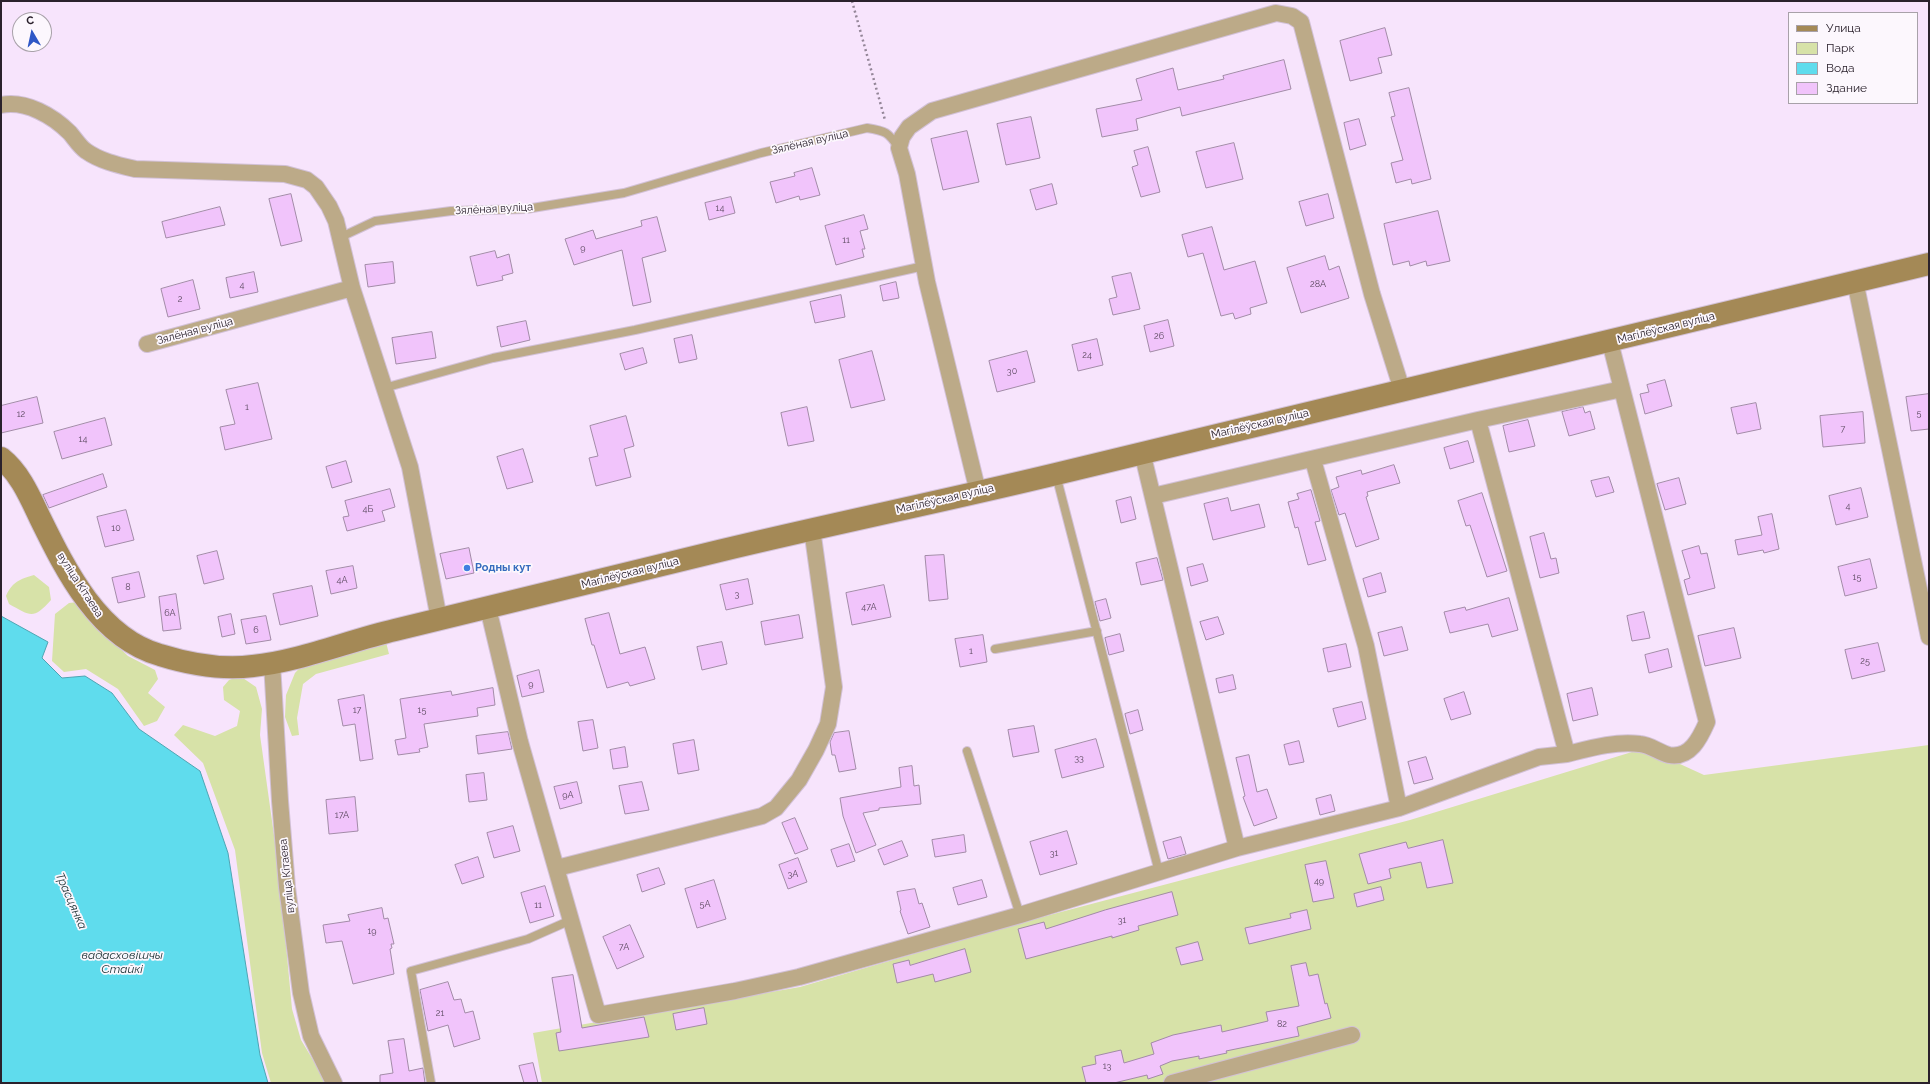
<!DOCTYPE html>
<html>
<head>
<meta charset="utf-8">
<style>
  body { margin:0 }
  #map { position:relative; width:1930px; height:1084px; overflow:hidden; background:#f7e4fc; font-family:Raleway,sans-serif }
  canvas { display:block }
  .frame { position:absolute; inset:0; border:2px solid #2a212c; pointer-events:none }
  .legend { position:absolute; left:1788px; top:12px; width:130px; height:92px; box-sizing:border-box; background:#fcf7fd; border:1px solid #a8a1a9; margin:0; padding:5px 7px; list-style:none; font-size:12px; color:#2a212c }
  .legend li { display:flex; align-items:center; gap:8px; height:20px }
  .legend b { width:20px; border:1px solid #a8a1a9 }
  .north { position:absolute; left:12px; top:12px; width:40px; height:40px; box-sizing:border-box; background:#fcf7fd; border:1px solid #a8a1a9; border-radius:50%; rotate:351deg; font-size:11px; font-weight:700; line-height:16px; text-align:center; color:#2a212c }
  .north::after { content:''; display:block; margin:auto; width:14px; height:18px; background:#2e57c6; clip-path:polygon(50% 0,100% 100%,50% 72%,0 100%) }
</style>
</head>
<body>
<div id="map">
<canvas width="1930" height="1084"></canvas>
<div class="frame"></div>
<ul class="legend">
<li><b style="height:5px;background:#a48956"></b>Улица</li>
<li><b style="height:11px;background:#d7e2a8"></b>Парк</li>
<li><b style="height:11px;background:#5fdced"></b>Вода</li>
<li><b style="height:11px;background:#f1c4fb"></b>Здание</li>
</ul>
<div class="north">С</div>
</div>
<script>
const context = document.querySelector('canvas').getContext('2d');
context.lineJoin = 'round';
function paint(path, color) {
  context.fillStyle = color;
  context.fill(path, 'evenodd');
}
function strokePath(path, color, width, dash) {
  context.strokeStyle = color;
  context.lineWidth = width;
  context.lineCap = dash ? 'butt' : 'round';
  context.setLineDash(dash || []);
  context.stroke(path);
}
function write(font, color, halo, rows, align = 'center') {
  context.font = font + ' Raleway,sans-serif';
  context.lineWidth = 3.5;
  context.setLineDash([]);
  context.textBaseline = 'middle';
  context.strokeStyle = halo;
  context.fillStyle = color;
  for (const [text, x, y, turn = 0] of rows) {
    context.save();
    context.translate(x, y);
    context.rotate((+turn || 0) * Math.PI / 180);
    context.textAlign = isNaN(turn) ? turn : align;
    if (halo) context.strokeText(text, 0, 0);
    context.fillText(text, 0, 0);
    context.restore();
  }
}
const green = new Path2D(`
  M 34,575 L 49,587 L 51,600 C 33,620 31,616 9,604 L 6,596 C 12,582 20,579 34,575 Z
  M 78,602 L 106,635 L 128,656 L 155,670 L 158,679 L 148,693 L 165,707 L 157,721 L 144,726 L 118,689 L 86,669 L 64,672 L 52,661 L 55,614 L 69,603 Z
  M 386,642 L 389,654 L 316,674 L 303,684 L 297,718 L 299,735 L 292,736 L 285,717 L 286,695 L 295,673 L 307,660 Z
  M 240,676 L 256,687 L 262,709 L 260,735 L 279,871 L 292,1009 L 301,1040 L 327,1083 L 271,1083 L 262,1053 L 235,850 L 203,763 L 174,735 L 183,725 L 215,736 L 237,726 L 240,711 L 224,700 L 223,687 L 229,680 Z
  M 1929,745 L 1929,1083 L 542,1083 L 533,1033 L 800,987 L 1023,922 L 1410,820 L 1645,748 L 1704,775 Z`);
const water = new Path2D(`
  M 1,616 L 48,642 L 42,658 L 62,678 L 85,676 L 112,693 L 139,729 L 200,771 L 228,853 L 260,1055 L 268,1083 L 1,1083 Z`);
const building = new Path2D(`
  M 1385,28 L 1392,55 L 1378,58 L 1382,73 L 1350,81 L 1340,41 Z
  M 1284,60 L 1291,89 L 1182,116 L 1180,107 L 1136,119 L 1138,130 L 1102,137 L 1096,109 L 1142,100 L 1136,79 L 1173,68 L 1178,90 L 1224,79 L 1223,76 Z
  M 1409,88 L 1431,179 L 1412,184 L 1411,179 L 1396,183 L 1391,163 L 1403,160 L 1391,117 L 1395,116 L 1389,93 Z
  M 1031,117 L 1040,158 L 1006,165 L 997,124 Z
  M 1359,119 L 1366,145 L 1350,150 L 1344,123 Z
  M 967,131 L 979,182 L 943,190 L 931,139 Z
  M 1234,143 L 1243,179 L 1206,188 L 1196,152 Z
  M 1148,147 L 1160,192 L 1141,197 L 1132,167 L 1138,165 L 1134,151 Z
  M 812,168 L 820,195 L 800,200 L 799,196 L 776,203 L 770,182 L 795,176 L 794,173 Z
  M 1052,184 L 1057,204 L 1036,210 L 1030,190 Z
  M 291,194 L 302,241 L 281,246 L 269,199 Z
  M 1328,194 L 1334,218 L 1306,226 L 1299,202 Z
  M 731,197 L 735,213 L 709,220 L 705,203 Z
  M 220,207 L 225,225 L 166,238 L 162,222 Z
  M 1438,211 L 1450,261 L 1427,266 L 1426,261 L 1410,266 L 1409,261 L 1393,265 L 1384,224 Z
  M 864,215 L 868,229 L 860,231 L 865,249 L 862,249 L 864,257 L 836,265 L 825,226 Z
  M 657,217 L 666,251 L 642,258 L 651,302 L 633,306 L 622,250 L 574,265 L 565,239 L 593,230 L 596,239 L 642,226 L 641,221 Z
  M 1212,227 L 1224,270 L 1255,261 L 1267,303 L 1250,308 L 1251,314 L 1235,319 L 1233,313 L 1221,316 L 1203,253 L 1188,257 L 1182,235 Z
  M 495,251 L 497,258 L 509,254 L 513,273 L 502,276 L 503,280 L 477,286 L 470,257 Z
  M 1325,256 L 1329,270 L 1339,266 L 1349,298 L 1301,313 L 1287,268 Z
  M 393,262 L 395,283 L 368,287 L 365,265 Z
  M 254,272 L 258,292 L 230,298 L 226,278 Z
  M 1131,273 L 1140,309 L 1113,315 L 1109,299 L 1117,297 L 1112,277 Z
  M 193,280 L 200,309 L 168,317 L 161,289 Z
  M 896,282 L 899,298 L 883,301 L 880,286 Z
  M 841,295 L 845,317 L 815,323 L 810,302 Z
  M 1168,320 L 1174,346 L 1150,352 L 1144,326 Z
  M 526,321 L 530,340 L 501,347 L 497,327 Z
  M 432,332 L 436,358 L 396,364 L 392,338 Z
  M 692,335 L 697,359 L 679,363 L 674,339 Z
  M 1097,339 L 1103,365 L 1078,371 L 1072,345 Z
  M 643,348 L 647,363 L 625,370 L 620,354 Z
  M 872,351 L 885,400 L 851,408 L 839,360 Z
  M 1027,351 L 1035,382 L 997,392 L 989,361 Z
  M 1665,380 L 1672,406 L 1645,414 L 1640,394 L 1649,392 L 1647,385 Z
  M 258,383 L 272,439 L 225,450 L 220,427 L 235,424 L 226,390 Z
  M 1929,394 L 1929,429 L 1911,431 L 1906,397 Z
  M 37,397 L 43,423 L 1,433 L 1,406 Z
  M 1756,403 L 1761,429 L 1737,434 L 1731,408 Z
  M 807,407 L 814,441 L 788,446 L 781,413 Z
  M 1583,407 L 1585,413 L 1590,411 L 1595,429 L 1569,436 L 1562,412 Z
  M 1863,412 L 1865,443 L 1823,447 L 1820,416 Z
  M 626,416 L 634,446 L 624,449 L 631,477 L 596,486 L 589,458 L 598,456 L 590,426 Z
  M 105,418 L 112,445 L 62,459 L 54,432 Z
  M 1528,420 L 1535,446 L 1509,452 L 1503,426 Z
  M 1468,441 L 1474,462 L 1450,469 L 1444,448 Z
  M 523,449 L 533,482 L 507,489 L 497,457 Z
  M 346,461 L 352,482 L 332,488 L 326,467 Z
  M 1394,465 L 1400,483 L 1367,492 L 1368,496 L 1366,497 L 1379,539 L 1356,547 L 1345,513 L 1339,515 L 1331,490 L 1339,487 L 1336,477 L 1361,470 L 1362,474 Z
  M 103,474 L 107,487 L 49,508 L 43,495 Z
  M 1609,477 L 1614,492 L 1596,497 L 1591,481 Z
  M 1679,478 L 1686,504 L 1665,510 L 1657,484 Z
  M 1861,488 L 1868,517 L 1836,525 L 1829,496 Z
  M 390,489 L 395,507 L 382,511 L 385,521 L 347,531 L 343,517 L 349,516 L 345,501 Z
  M 1311,490 L 1320,521 L 1315,522 L 1326,560 L 1308,565 L 1298,527 L 1295,528 L 1288,502 L 1299,499 L 1297,494 Z
  M 1482,493 L 1507,571 L 1487,577 L 1470,525 L 1466,526 L 1458,501 Z
  M 1131,497 L 1136,519 L 1121,523 L 1116,501 Z
  M 1228,498 L 1231,511 L 1259,504 L 1265,527 L 1213,540 L 1204,504 Z
  M 126,510 L 134,540 L 105,547 L 97,517 Z
  M 1772,514 L 1779,549 L 1764,553 L 1763,550 L 1738,555 L 1735,540 L 1762,535 L 1758,517 Z
  M 1544,533 L 1551,559 L 1556,558 L 1559,573 L 1540,578 L 1530,537 Z
  M 1699,546 L 1701,554 L 1707,553 L 1715,588 L 1688,595 L 1684,580 L 1690,578 L 1682,551 Z
  M 469,548 L 474,573 L 446,579 L 440,554 Z
  M 217,551 L 224,579 L 204,584 L 197,556 Z
  M 944,555 L 948,599 L 929,601 L 925,556 Z
  M 1157,558 L 1163,580 L 1141,585 L 1136,563 Z
  M 1870,559 L 1877,588 L 1845,596 L 1838,567 Z
  M 1203,564 L 1208,581 L 1191,586 L 1187,568 Z
  M 353,566 L 357,588 L 331,594 L 326,571 Z
  M 139,572 L 145,597 L 118,603 L 112,578 Z
  M 1381,573 L 1386,592 L 1368,597 L 1363,579 Z
  M 748,579 L 753,604 L 726,610 L 720,585 Z
  M 884,585 L 891,617 L 852,625 L 846,593 Z
  M 312,586 L 318,616 L 280,625 L 273,594 Z
  M 176,594 L 181,629 L 163,631 L 159,597 Z
  M 1509,598 L 1518,630 L 1492,637 L 1488,624 L 1450,633 L 1444,612 L 1465,607 L 1466,610 Z
  M 1106,599 L 1111,618 L 1100,621 L 1095,602 Z
  M 1644,612 L 1650,638 L 1632,641 L 1627,616 Z
  M 609,613 L 620,654 L 645,647 L 655,679 L 630,686 L 628,682 L 607,688 L 594,645 L 592,645 L 585,619 Z
  M 231,614 L 235,634 L 222,637 L 218,617 Z
  M 799,615 L 803,638 L 765,645 L 761,622 Z
  M 266,616 L 271,640 L 246,644 L 241,620 Z
  M 1218,617 L 1224,634 L 1206,640 L 1200,622 Z
  M 1402,627 L 1408,650 L 1384,656 L 1378,633 Z
  M 1734,628 L 1741,658 L 1705,666 L 1698,636 Z
  M 1120,634 L 1124,651 L 1109,655 L 1105,638 Z
  M 983,635 L 987,662 L 960,667 L 955,639 Z
  M 722,642 L 727,664 L 702,670 L 697,647 Z
  M 1878,643 L 1885,671 L 1852,679 L 1845,650 Z
  M 1346,644 L 1351,667 L 1328,672 L 1323,649 Z
  M 1668,649 L 1672,667 L 1649,673 L 1645,655 Z
  M 539,670 L 544,692 L 522,697 L 517,676 Z
  M 1233,675 L 1236,689 L 1219,693 L 1216,679 Z
  M 493,688 L 495,705 L 477,708 L 478,716 L 424,724 L 428,747 L 419,749 L 420,752 L 398,755 L 395,740 L 406,738 L 400,699 L 451,691 L 452,695 Z
  M 1592,688 L 1598,715 L 1573,721 L 1567,694 Z
  M 1464,692 L 1471,714 L 1451,720 L 1444,699 Z
  M 364,695 L 373,759 L 360,761 L 355,724 L 343,726 L 338,700 Z
  M 1362,702 L 1366,719 L 1338,727 L 1333,709 Z
  M 1138,710 L 1143,730 L 1130,734 L 1125,714 Z
  M 593,720 L 598,748 L 583,751 L 578,722 Z
  M 1034,726 L 1039,752 L 1013,757 L 1008,730 Z
  M 849,731 L 856,769 L 839,772 L 835,755 L 832,755 L 830,742 L 834,733 Z
  M 508,732 L 512,749 L 478,754 L 476,736 Z
  M 1096,739 L 1104,767 L 1062,778 L 1055,750 Z
  M 694,740 L 699,770 L 678,774 L 673,744 Z
  M 1299,741 L 1304,762 L 1289,765 L 1284,745 Z
  M 625,747 L 628,767 L 613,769 L 610,750 Z
  M 1249,755 L 1257,792 L 1267,789 L 1277,818 L 1254,826 L 1243,797 L 1245,796 L 1236,758 Z
  M 1426,757 L 1433,779 L 1414,784 L 1408,762 Z
  M 912,766 L 914,786 L 919,785 L 921,804 L 879,808 L 879,810 L 863,813 L 876,845 L 856,853 L 843,816 L 840,798 L 901,787 L 899,768 Z
  M 484,773 L 487,800 L 469,802 L 466,775 Z
  M 577,782 L 582,803 L 560,809 L 554,787 Z
  M 642,782 L 649,810 L 625,814 L 619,786 Z
  M 1331,795 L 1335,811 L 1320,815 L 1316,799 Z
  M 355,797 L 358,831 L 329,834 L 326,800 Z
  M 795,818 L 808,849 L 795,854 L 782,823 Z
  M 513,826 L 520,851 L 494,858 L 487,833 Z
  M 1067,831 L 1077,864 L 1040,875 L 1030,842 Z
  M 964,835 L 966,852 L 935,857 L 932,840 Z
  M 1181,837 L 1186,854 L 1168,859 L 1163,842 Z
  M 1443,840 L 1453,883 L 1427,888 L 1421,862 L 1389,869 L 1391,878 L 1368,884 L 1359,854 L 1406,842 L 1408,848 Z
  M 902,841 L 908,856 L 884,865 L 878,850 Z
  M 849,844 L 855,861 L 837,867 L 831,850 Z
  M 478,857 L 484,877 L 462,884 L 455,865 Z
  M 798,858 L 807,882 L 788,889 L 779,865 Z
  M 1326,861 L 1334,898 L 1313,902 L 1305,865 Z
  M 659,868 L 665,884 L 642,892 L 637,875 Z
  M 714,880 L 726,919 L 697,928 L 685,889 Z
  M 982,880 L 987,897 L 958,905 L 953,888 Z
  M 545,886 L 554,916 L 530,923 L 521,893 Z
  M 1381,887 L 1384,900 L 1357,907 L 1354,894 Z
  M 915,889 L 919,904 L 922,903 L 930,927 L 908,934 L 900,911 L 901,910 L 897,892 Z
  M 1172,892 L 1178,915 L 1138,926 L 1139,930 L 1112,938 L 1112,936 L 1026,959 L 1018,929 L 1044,922 L 1046,929 L 1105,910 Z
  M 382,908 L 384,919 L 388,918 L 394,944 L 391,944 L 392,948 L 390,949 L 394,974 L 353,984 L 342,941 L 326,943 L 323,925 L 350,921 L 348,915 Z
  M 1307,910 L 1311,929 L 1249,944 L 1245,928 L 1291,918 L 1290,914 Z
  M 630,925 L 644,957 L 617,969 L 603,937 Z
  M 1198,942 L 1203,960 L 1181,965 L 1176,948 Z
  M 965,949 L 971,972 L 935,982 L 933,974 L 897,983 L 893,964 L 909,960 L 910,965 Z
  M 1306,963 L 1309,976 L 1318,974 L 1325,1004 L 1327,1003 L 1331,1018 L 1297,1027 L 1299,1036 L 1226,1051 L 1227,1053 L 1199,1059 L 1199,1056 L 1172,1061 L 1160,1066 L 1163,1074 L 1148,1079 L 1147,1075 L 1114,1083 L 1086,1083 L 1082,1067 L 1096,1064 L 1095,1056 L 1121,1050 L 1124,1063 L 1154,1054 L 1151,1043 L 1173,1035 L 1221,1025 L 1222,1032 L 1268,1021 L 1266,1012 L 1299,1006 L 1291,966 Z
  M 573,975 L 582,1028 L 644,1017 L 649,1037 L 559,1051 L 556,1033 L 561,1032 L 552,978 Z
  M 448,982 L 454,1000 L 461,999 L 465,1013 L 473,1011 L 480,1039 L 454,1047 L 448,1025 L 428,1031 L 420,990 Z
  M 704,1008 L 707,1024 L 676,1030 L 673,1014 Z
  M 404,1039 L 409,1071 L 423,1068 L 425,1083 L 380,1083 L 380,1075 L 393,1073 L 388,1041 Z
  M 533,1063 L 538,1083 L 524,1083 L 519,1066 Z`);
const path = new Path2D(`
  M 852,1 L 885,120`);
const lane = new Path2D(`
  M 341,237 L 375,221 L 451,211 L 526,209 L 624,193 L 761,153 L 867,128 C 886,131 888,132 899,148
  M 384,388 L 493,358 L 635,330 L 924,266
  M 1056,475 L 1159,872
  M 995,649 L 1097,631
  M 967,751 L 1020,915
  M 431,1083 L 411,971 L 528,939 L 571,920`);
const street = new Path2D(`
  M 1,105 C 26,100 53,116 70,133 C 75,139 80,147 86,151 C 100,161 118,165 135,169 L 285,174 L 307,180 L 316,187 L 329,206 L 336,221 L 352,288 L 410,467 L 439,619
  M 1855,281 L 1929,637
  M 147,344 L 352,288
  M 1142,452 L 1237,848
  M 1313,460 L 1366,646 L 1399,808
  M 978,492 L 927,282 L 907,174 L 899,148 L 902,137 L 909,127 L 932,111 L 1276,13 L 1292,16 L 1301,22 L 1372,294 L 1402,390
  M 1153,496 L 1478,420 L 1622,389
  M 488,608 L 520,742 L 598,1015 L 735,991 L 799,977 L 1020,915 L 1237,848 L 1399,808 L 1539,757 L 1567,754 L 1478,420
  M 272,663 L 280,801 L 287,887 L 301,993 L 311,1036 L 334,1083
  M 1567,754 C 1591,748 1615,741 1640,744 C 1651,745 1660,753 1669,755 C 1690,759 1700,738 1707,722 L 1610,342
  M 557,868 L 762,816 L 776,808 L 799,780 L 816,750 L 828,724 L 834,687 L 812,529
  M 1172,1083 L 1352,1035`);
const secondary = new Path2D(`
  M 1,458 C 20,473 30,497 40,518 C 66,571 99,638 160,655 C 189,664 223,670 253,666 C 300,661 348,641 395,630 C 503,603 611,578 719,551 C 831,524 944,501 1056,474 C 1347,404 1638,333 1929,264`);
const markers = [
  [467,568,4,"#3f7fe0"]
];
const numberNames = [
  ["14",720,208],
  ["11",846,240],
  ["9",583,248],
  ["28А",1318,284],
  ["4",242,285],
  ["2",180,299],
  ["26",1159,336],
  ["24",1087,355],
  ["30",1012,371],
  ["1",247,407],
  ["5",1919,413],
  ["12",21,414],
  ["7",1843,429],
  ["14",83,439],
  ["4",1848,506],
  ["4Б",368,509],
  ["10",116,528],
  ["15",1857,577],
  ["4А",342,580],
  ["8",128,587],
  ["3",737,594],
  ["47А",869,607],
  ["6А",170,613],
  ["6",256,630],
  ["1",971,651],
  ["25",1865,661],
  ["9",531,684],
  ["17",357,710],
  ["15",422,710],
  ["33",1079,758],
  ["9А",568,795],
  ["17А",342,815],
  ["31",1054,853],
  ["3А",793,874],
  ["49",1319,881],
  ["5А",705,904],
  ["11",538,905],
  ["31",1122,920],
  ["19",372,931],
  ["7А",624,947],
  ["21",440,1013],
  ["82",1282,1024],
  ["13",1107,1066]
];
const streetNames = [
  ["Зялёная вуліца",810,142,-13],
  ["Зялёная вуліца",494,209,-3],
  ["Магілёўская вуліца",1666,328,-14],
  ["Зялёная вуліца",195,331,-15],
  ["Магілёўская вуліца",1260,424,-13],
  ["Магілёўская вуліца",945,499,-13],
  ["Магілёўская вуліца",630,573,-14],
  ["вуліца Кітаева",80,585,57],
  ["вуліца Кітаева",287,876,-96]
];
const shopNames = [
  ["Родны кут",475,568]
];
const waterNames = [
  ["Трасцянка",71,901,66],
  ["вадасховішчы",122,955],
  ["Стайкі",122,969]
];
paint(green, '#d7e2a8');
paint(water, '#5fdced');
strokePath(water, '#4fa4b3', 1);
paint(building, '#f1c4fb');
strokePath(building, '#a28ba7', 1);
strokePath(lane, '#d2c1d7', 10);
strokePath(street, '#d2c1d7', 18);
strokePath(secondary, '#d2c1d7', 24);
strokePath(path, '#948698', 2.5, [2, 3]);
strokePath(lane, '#bcaa88', 8);
strokePath(street, '#bcaa88', 16);
strokePath(secondary, '#a48956', 22);
for (const [x, y, r, color] of markers) {
  const dot = new Path2D();
  dot.arc(x, y, r, 0, 2 * Math.PI);
  context.fillStyle = color;
  context.fill(dot);
  strokePath(dot, '#fcf7fd', 1.5);
}
write('9px', '#5c4a60', null, numberNames);
write('11px', '#2a212c', '#fcf7fd', streetNames);
write('bold 11px', '#366cbe', '#fcf7fd', shopNames, 'left');
write('italic 12px', '#192f32', '#fcf7fd', waterNames);
</script>
</body>
</html>
